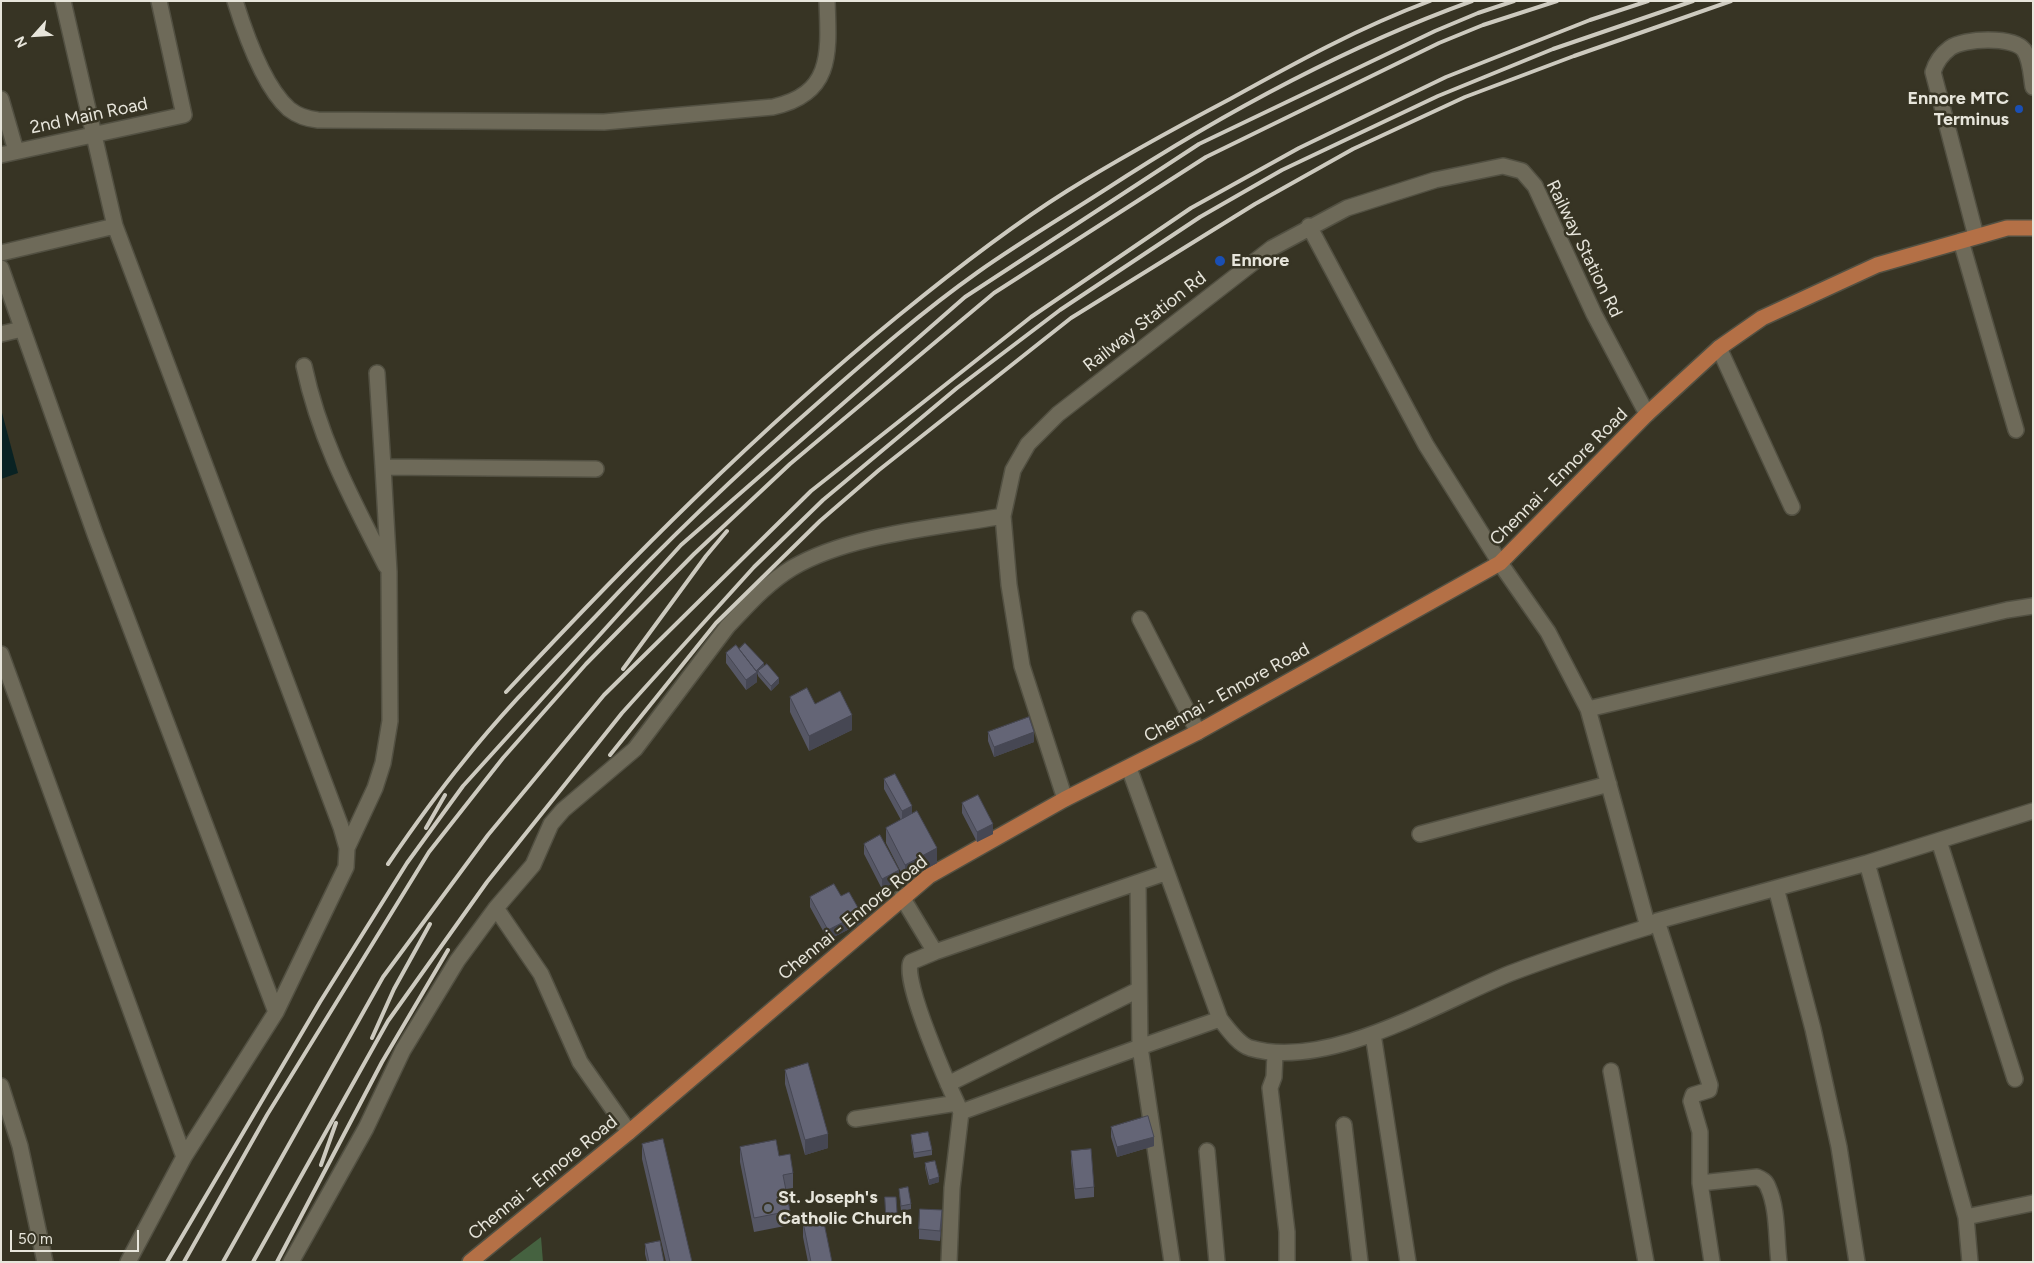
<!DOCTYPE html>
<html>
<head>
<meta charset="utf-8">
<style>
  body { margin:0 }
  #map { position:relative; width:2034px; height:1263px; overflow:hidden; background:#373424; font-family:Figtree,sans-serif }
  canvas { display:block }
  .frame { position:absolute; inset:0; border:2px solid #e7e5db; pointer-events:none }
  .north { position:absolute; left:10px; top:10px; width:50px; height:50px; -webkit-text-stroke:4px #373424; paint-order:stroke; rotate:244deg; font-size:14px; font-weight:700; line-height:20px; text-align:center; color:#e7e5db }
  .north::after { content:''; display:block; margin:auto; width:18px; height:22px; background:#e7e5db; clip-path:polygon(50% 0,100% 100%,50% 72%,0 100%) }
  .scale { position:absolute; left:10px; top:1230px; width:129px; height:22px; box-sizing:border-box; border:2px solid #e7e5db; border-top:0; padding-left:6px; font-size:15px; line-height:18px; white-space:nowrap; color:#e7e5db; -webkit-text-stroke:4px #373424; paint-order:stroke }
</style>
</head>
<body>
<div id="map">
<canvas width="2034" height="1263"></canvas>
<div class="frame"></div>
<div class="north">N</div>
<div class="scale">50 m</div>
</div>
<script>
const context = document.querySelector('canvas').getContext('2d');
context.lineJoin = 'round';
function paint(path, color) {
  context.fillStyle = color;
  context.fill(path, 'evenodd');
}
function strokePath(path, color, width, dash) {
  context.strokeStyle = color;
  context.lineWidth = width;
  context.lineCap = dash ? 'butt' : 'round';
  context.setLineDash(dash || []);
  context.stroke(path);
}
function write(font, color, halo, rows, align = 'center') {
  context.font = font + ' Figtree,sans-serif';
  context.lineWidth = 5;
  context.setLineDash([]);
  context.textBaseline = 'middle';
  context.strokeStyle = halo;
  context.fillStyle = color;
  for (const [text, x, y, turn = 0] of rows) {
    context.save();
    context.translate(x, y);
    context.rotate((+turn || 0) * Math.PI / 180);
    context.textAlign = isNaN(turn) ? turn : align;
    if (halo) context.strokeText(text, 0, 0);
    context.fillText(text, 0, 0);
    context.restore();
  }
}
const green = new Path2D(`
  M 541,1237 L 543,1262 L 508,1262 Z`);
const water = new Path2D(`
  M 1,409 L 18,473 L 1,479 Z`);
const minor = new Path2D(`
  M 63,1 L 115,226 L 341,827 L 347,848 L 346,867 L 276,1012 L 184,1157 L 128,1262
  M 235,1 C 245,33 264,87 289,109 C 298,116 307,119 318,120 L 604,122 L 773,107 C 833,94 829,53 827,1
  M 1,99 L 16,151
  M 1,155 L 184,115 L 159,1
  M 1309,226 L 1426,445 L 1500,563 L 1548,632 L 1588,709 L 1648,927
  M 1976,236 L 1933,72 C 1936,62 1942,54 1950,48 C 1964,38 2013,36 2024,50 C 2031,60 2031,76 2033,87
  M 1961,241 L 2016,430
  M 1,253 L 115,226
  M 1,268 L 95,534 L 276,1012
  M 1,334 L 22,329
  M 1719,348 L 1792,507
  M 304,366 C 320,441 352,499 386,566
  M 377,373 L 383,467
  M 1140,619 L 1198,732
  M 1,654 L 184,1157
  M 1588,709 L 2007,610 L 2033,606
  M 1129,768 L 1220,1019 C 1228,1029 1238,1044 1250,1048 C 1329,1071 1439,1002 1511,973 C 1556,956 1602,941 1648,927 L 1657,921 L 1867,863 L 2033,811
  M 1065,799 L 1022,666 L 1009,585 L 1003,516 L 1013,470 L 1028,444 L 1058,414 L 1272,248 L 1347,208 L 1435,180 L 1503,166 L 1522,171 L 1535,186 L 1594,314 L 1647,414
  M 1420,834 L 1609,784
  M 1939,841 L 2015,1079
  M 347,848 L 375,788 L 383,763 L 390,721 L 389,572 L 383,467 L 596,469
  M 1867,863 L 1966,1217 L 1970,1262
  M 1776,888 L 1813,1029 L 1839,1147 L 1857,1262
  M 902,897 L 935,952 L 1165,873
  M 496,908 L 541,974 L 580,1062 L 629,1132
  M 1657,921 L 1710,1085 L 1709,1090 L 1693,1095 L 1691,1101 L 1700,1132 L 1700,1183 L 1712,1262
  M 935,952 L 911,962 C 901,979 950,1089 961,1112
  M 1373,1034 L 1408,1262
  M 1275,1053 L 1274,1077 L 1270,1088 L 1287,1232 L 1287,1262
  M 1611,1071 L 1646,1262
  M 948,1084 L 1138,990
  M 1,1086 L 20,1146 L 45,1262
  M 855,1119 L 957,1103
  M 1344,1125 L 1360,1262
  M 1207,1151 L 1217,1262
  M 1700,1183 L 1757,1177 C 1762,1179 1766,1181 1768,1187 C 1778,1209 1776,1238 1779,1262
  M 1966,1217 L 2033,1203
  M 291,1262 L 366,1128 L 403,1050 L 457,961 L 496,908 L 533,865 L 551,824 L 563,810 L 635,749 L 727,627 C 747,606 767,583 792,568 C 850,534 937,528 1003,516
  M 949,1262 L 952,1188 L 961,1112 L 1140,1047 L 1138,883
  M 1172,1262 L 1140,1047 L 1220,1019`);
const major = new Path2D(`
  M 470,1262 L 629,1132 L 929,876 L 1065,799 L 1198,732 L 1500,563 L 1647,414 L 1719,348 L 1762,318 L 1877,265 L 2007,228 L 2033,228`);
const rail = new Path2D(`
  M 623,669 L 706,556 L 727,531
  M 506,692 C 631,558 756,432 898,316 C 952,272 1008,228 1067,191 C 1120,158 1175,128 1230,99 C 1295,63 1360,27 1430,1
  M 610,755 L 716,623 L 820,521 L 879,470 L 1071,318 L 1255,204 L 1353,149 L 1465,97 L 1574,56 L 1731,1
  M 426,828 L 445,795
  M 388,864 C 412,829 436,795 463,762 C 504,710 551,663 596,616 C 667,540 742,469 820,401 C 871,356 923,311 978,272 C 1019,243 1061,218 1103,191 C 1218,116 1342,48 1472,1
  M 372,1038 L 394,989 L 430,924
  M 321,1165 L 336,1123
  M 167,1262 L 320,1002 L 407,863 L 463,786 L 681,545 L 965,297 L 1199,144 L 1435,31 L 1478,13 L 1514,1
  M 184,1262 L 267,1115 L 429,852 L 503,758 L 586,664 L 694,554 L 790,464 L 994,293 L 1206,157 L 1439,43 L 1483,25 L 1557,1
  M 223,1262 L 383,977 L 488,835 L 604,695 L 811,491 L 1031,317 L 1191,208 L 1299,148 L 1446,77 L 1590,20 L 1648,1
  M 253,1262 L 388,1021 L 487,882 L 622,713 L 754,567 L 823,500 L 957,388 L 1060,310 L 1200,217 L 1282,170 L 1438,96 L 1553,49 L 1693,1
  M 277,1262 L 382,1062 L 448,950`);
const wall = new Path2D(`
  M 739,649 L 764,667 L 779,683 L 771,691 L 758,676 L 758,673 L 757,675 L 757,682 L 746,690 L 726,663 L 726,653 Z
  M 790,697 L 815,704 L 852,730 L 809,751 L 790,712 Z
  M 988,732 L 1034,742 L 994,757 L 988,741 Z
  M 884,779 L 912,814 L 937,863 L 905,880 L 886,843 L 886,828 L 901,820 L 884,789 Z
  M 962,803 L 993,834 L 977,842 L 962,813 Z
  M 864,844 L 899,880 L 882,889 L 864,854 Z
  M 841,896 L 861,923 L 828,940 L 810,907 L 810,897 Z
  M 785,1070 L 828,1148 L 805,1155 L 785,1084 Z
  M 1111,1127 L 1154,1146 L 1117,1157 L 1111,1137 Z
  M 911,1135 L 932,1150 L 932,1155 L 914,1158 L 911,1140 Z
  M 642,1144 L 692,1262 L 666,1262 L 642,1159 Z
  M 740,1147 L 779,1156 L 793,1173 L 793,1188 L 786,1189 L 790,1211 L 790,1225 L 754,1232 L 740,1162 Z
  M 1071,1151 L 1094,1187 L 1094,1197 L 1075,1199 L 1071,1161 Z
  M 925,1163 L 939,1182 L 929,1185 L 925,1168 Z
  M 899,1189 L 911,1204 L 911,1209 L 901,1211 Z
  M 885,1197 L 896,1197 L 897,1217 L 886,1218 Z
  M 942,1220 L 940,1241 L 919,1239 L 919,1229 Z
  M 803,1222 L 832,1262 L 808,1262 L 803,1237 Z
  M 645,1244 L 664,1262 L 647,1262 L 645,1254 Z`);
const shadedWall = new Path2D(`
  M 764,663 L 764,668 L 758,671 L 758,673 L 757,675 L 757,682 L 746,690 L 746,680 Z
  M 779,678 L 779,683 L 771,691 L 771,686 Z
  M 852,715 L 852,730 L 809,751 L 809,736 Z
  M 1034,732 L 1034,742 L 994,757 L 994,747 Z
  M 912,806 L 912,816 L 902,821 L 902,811 Z
  M 993,824 L 993,834 L 977,842 L 977,832 Z
  M 937,848 L 937,863 L 905,880 L 905,865 Z
  M 899,870 L 899,880 L 882,889 L 882,879 Z
  M 861,913 L 861,923 L 828,940 L 828,930 Z
  M 828,1134 L 828,1148 L 805,1155 L 805,1140 Z
  M 1154,1137 L 1154,1146 L 1117,1157 L 1117,1147 Z
  M 939,1177 L 939,1182 L 929,1185 L 929,1180 Z
  M 942,1210 L 942,1220 L 940,1241 L 940,1231 Z`);
const building = new Path2D(`
  M 745,643 L 764,663 L 756,671 L 739,649 Z
  M 736,645 L 757,672 L 746,680 L 726,653 Z
  M 767,664 L 779,678 L 771,686 L 758,671 Z
  M 807,688 L 815,704 L 840,691 L 852,715 L 809,736 L 790,697 Z
  M 1029,717 L 1034,732 L 994,747 L 988,732 Z
  M 895,774 L 912,806 L 902,811 L 884,779 Z
  M 978,795 L 993,824 L 977,832 L 962,803 Z
  M 917,811 L 937,848 L 905,865 L 886,828 Z
  M 880,835 L 899,870 L 882,879 L 864,844 Z
  M 834,884 L 841,896 L 849,892 L 861,913 L 828,930 L 810,897 Z
  M 808,1063 L 828,1134 L 805,1140 L 785,1070 Z
  M 1148,1116 L 1154,1137 L 1117,1147 L 1111,1127 Z
  M 928,1132 L 932,1150 L 914,1153 L 911,1135 Z
  M 663,1139 L 692,1262 L 670,1262 L 642,1144 Z
  M 776,1140 L 779,1156 L 790,1154 L 793,1173 L 783,1175 L 790,1211 L 754,1218 L 740,1147 Z
  M 1091,1149 L 1094,1187 L 1075,1189 L 1071,1151 Z
  M 935,1161 L 939,1177 L 929,1180 L 925,1163 Z
  M 908,1187 L 911,1204 L 901,1206 L 899,1189 Z
  M 885,1197 L 896,1197 L 897,1213 L 886,1213 Z
  M 920,1209 L 942,1210 L 940,1231 L 919,1229 Z
  M 823,1218 L 832,1262 L 811,1262 L 803,1222 Z
  M 660,1241 L 664,1262 L 649,1262 L 645,1244 Z`);
const markers = [
  [2019,109,5,"#1a4fb4"],
  [1220,261,6,"#1a4fb4"],
  [768,1208,5,"#6b7280"]
];
const poiNames = [
  ["Ennore MTC",2009,99,"right"],
  ["Terminus",2009,120,"right"],
  ["Ennore",1231,261],
  ["St. Joseph's",778,1198],
  ["Catholic Church",778,1219]
];
const streetNames = [
  ["2nd Main Road",89,116,-12],
  ["Railway Station Rd",1584,249,64],
  ["Railway Station Rd",1145,322,-38],
  ["Chennai - Ennore Road",1559,477,-45],
  ["Chennai - Ennore Road",1227,693,-29],
  ["Chennai - Ennore Road",853,918,-39],
  ["Chennai - Ennore Road",543,1178,-39]
];
paint(green, '#456240');
paint(water, '#092223');
strokePath(minor, '#525042', 18);
strokePath(major, '#525042', 18);
strokePath(minor, '#6e6a59', 15);
strokePath(major, '#b47046', 15);
strokePath(rail, '#cdcabf', 4);
paint(wall, '#565765');
paint(shadedWall, '#464753');
paint(building, '#646576');
strokePath(building, '#464753', 1);
for (const [x, y, r, color] of markers) {
  const dot = new Path2D();
  dot.arc(x, y, r, 0, 2 * Math.PI);
  context.fillStyle = color;
  context.fill(dot);
  strokePath(dot, '#373424', 2);
}
write('bold 18px', '#e7e5db', '#373424', poiNames, 'left');
write('18px', '#e7e5db', '#373424', streetNames);
</script>
</body>
</html>
